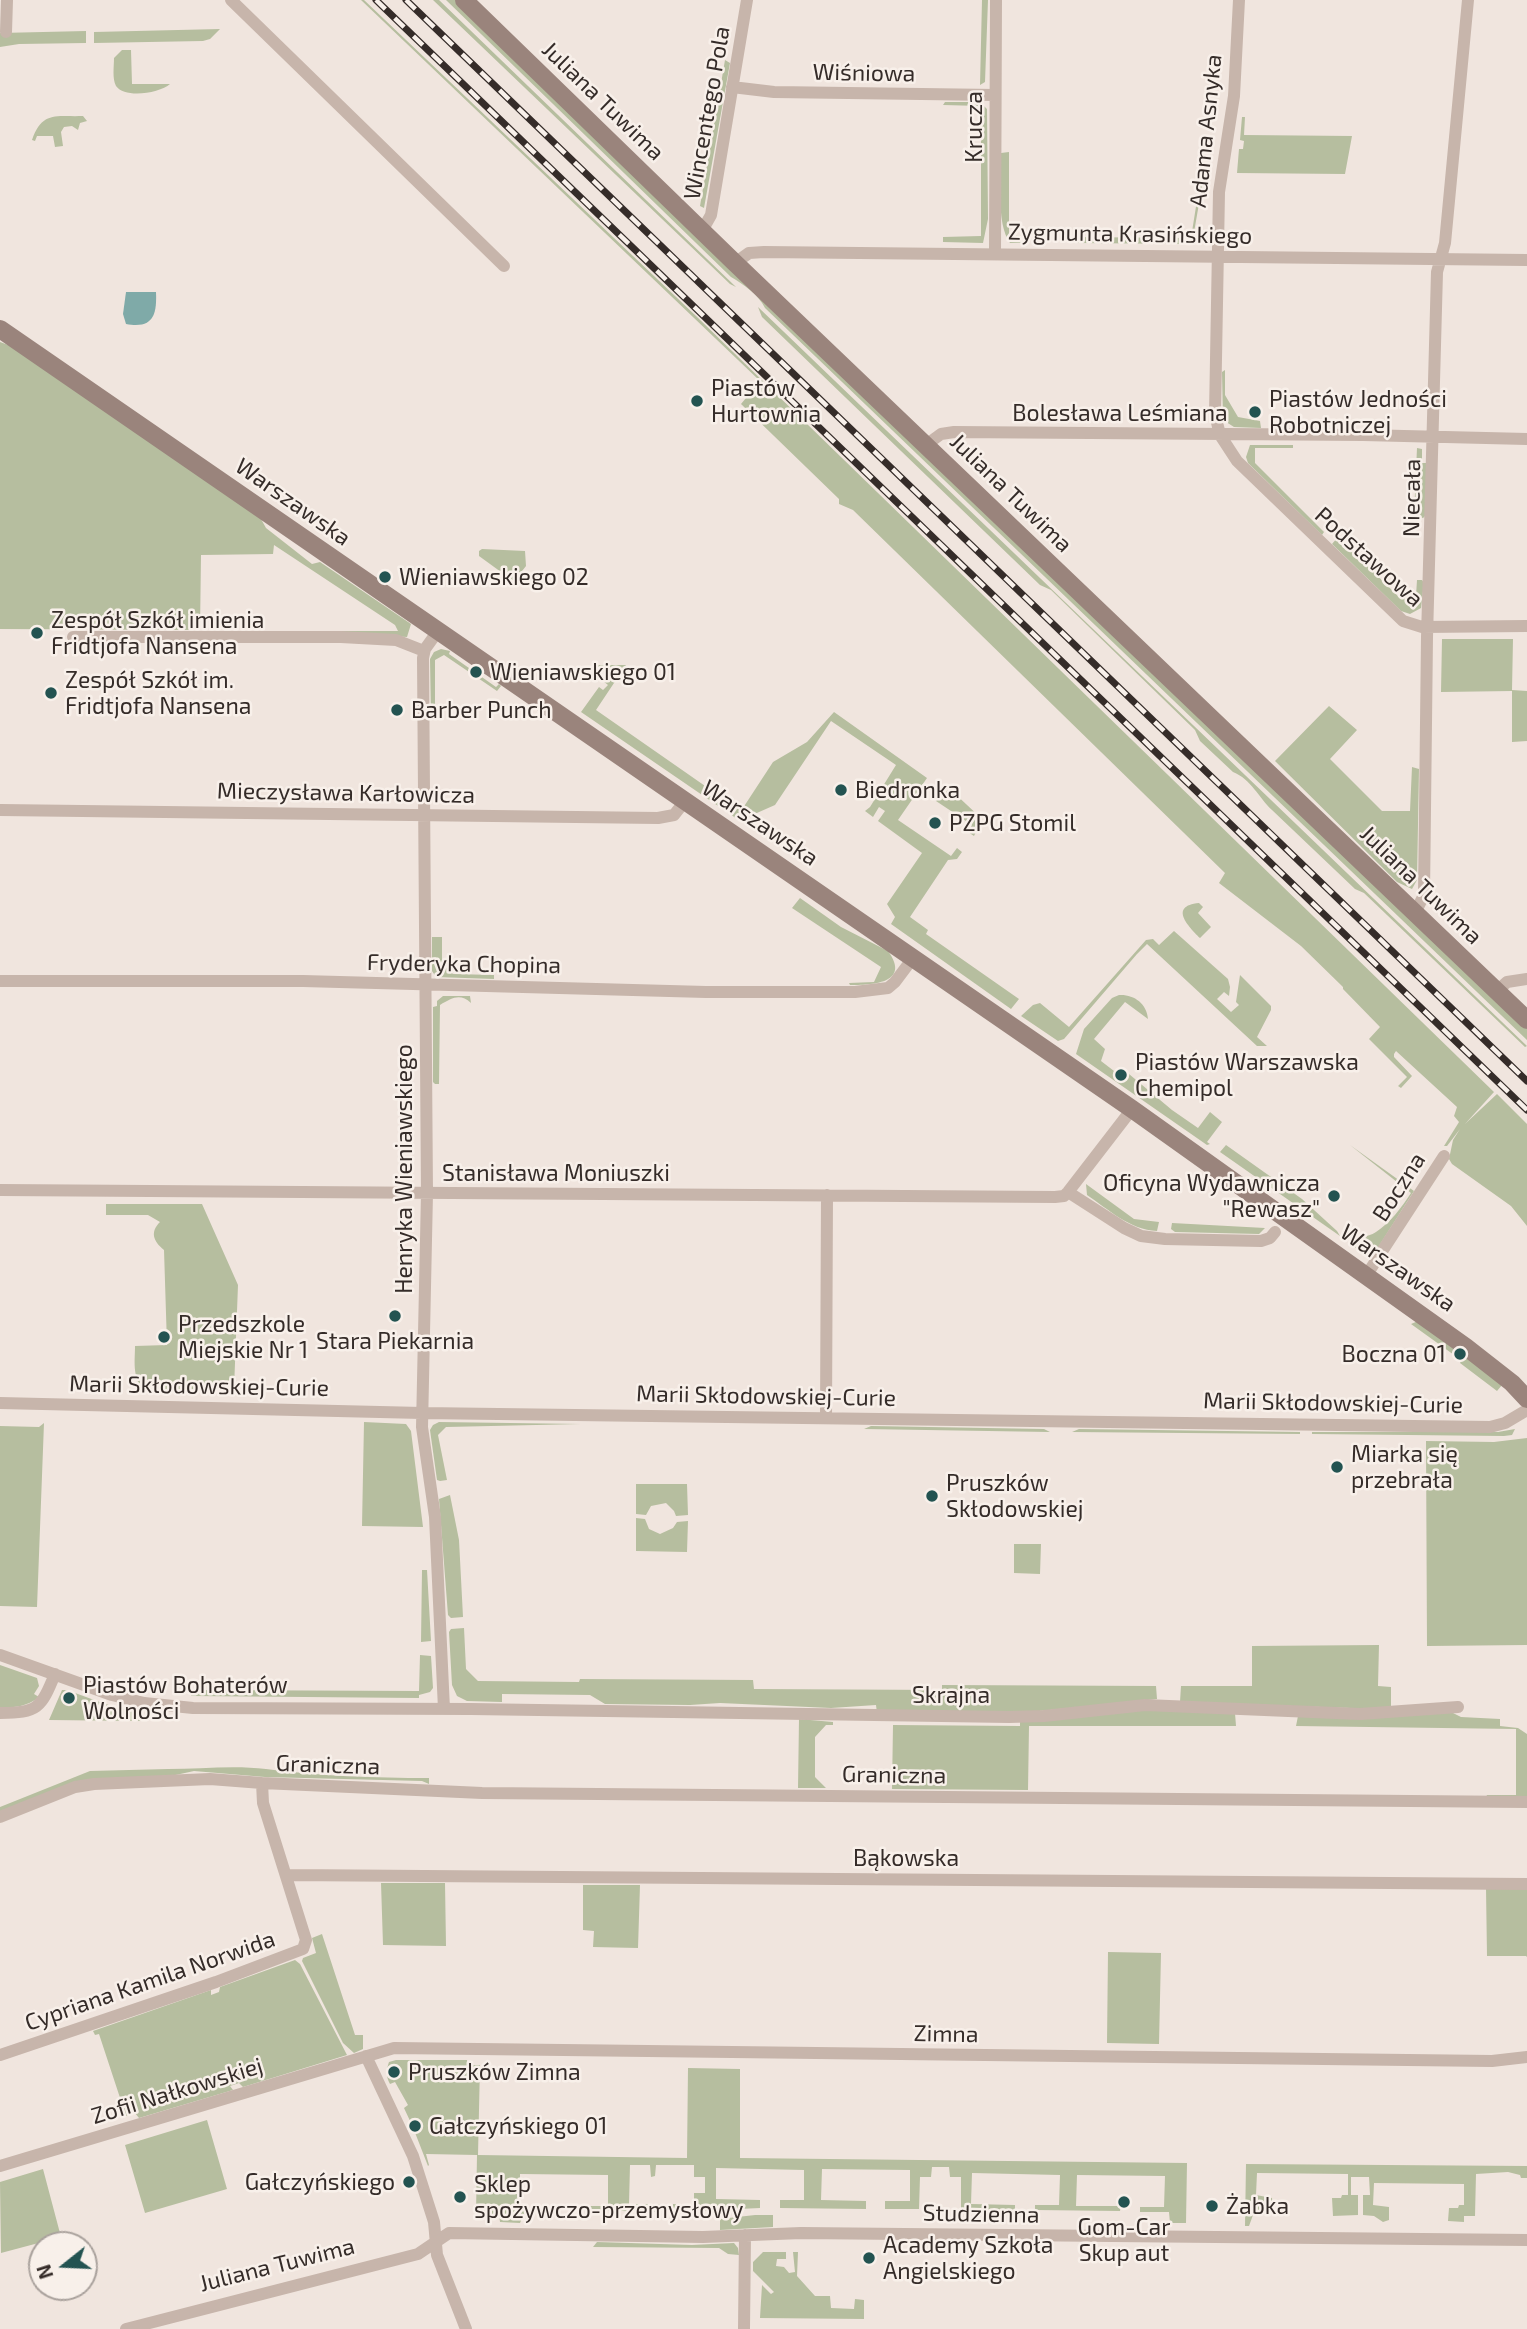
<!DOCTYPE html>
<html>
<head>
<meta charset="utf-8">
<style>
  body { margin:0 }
  #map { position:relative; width:1527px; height:2329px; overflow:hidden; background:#f0e5de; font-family:"Exo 2",sans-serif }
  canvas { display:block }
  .north { position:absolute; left:28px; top:2231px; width:70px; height:70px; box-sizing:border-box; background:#f8f0ea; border:2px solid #aaa29d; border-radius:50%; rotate:252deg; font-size:19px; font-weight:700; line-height:28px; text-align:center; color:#352c29 }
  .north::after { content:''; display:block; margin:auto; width:24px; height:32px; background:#235351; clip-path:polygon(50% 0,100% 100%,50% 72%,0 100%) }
</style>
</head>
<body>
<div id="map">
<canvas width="1527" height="2329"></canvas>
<div class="north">N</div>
</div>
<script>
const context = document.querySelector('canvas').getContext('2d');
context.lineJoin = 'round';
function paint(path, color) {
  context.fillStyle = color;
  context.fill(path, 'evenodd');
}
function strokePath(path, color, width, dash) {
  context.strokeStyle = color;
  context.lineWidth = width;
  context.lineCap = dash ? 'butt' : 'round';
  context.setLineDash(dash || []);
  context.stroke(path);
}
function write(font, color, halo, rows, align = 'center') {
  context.font = font + ' "Exo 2",sans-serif';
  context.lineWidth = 5;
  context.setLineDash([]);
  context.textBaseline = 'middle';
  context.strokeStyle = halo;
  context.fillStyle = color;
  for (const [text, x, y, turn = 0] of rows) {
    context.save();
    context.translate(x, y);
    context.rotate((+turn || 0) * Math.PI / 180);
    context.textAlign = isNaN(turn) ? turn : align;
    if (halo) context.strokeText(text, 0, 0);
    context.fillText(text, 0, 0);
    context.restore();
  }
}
const green = new Path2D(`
  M 361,0 L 364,0 L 696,316 L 1494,1092 L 1465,1124 L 1497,1094 L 1527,1124 L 1527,1226 L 1511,1206 L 1452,1164 L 1449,1159 L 1453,1140 L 1460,1129 L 1447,1146 L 1444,1146 L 1459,1122 L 1454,1116 L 1457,1107 L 1396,1051 L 1394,1054 L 1394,1057 L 1412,1076 L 1401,1088 L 1398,1086 L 1407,1077 L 1369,1039 L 1380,1027 L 1343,989 L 1343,987 L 1301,946 L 1219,883 L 1225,873 L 853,510 L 839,504 L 839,499 L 741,404 L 760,381 Z
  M 433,0 L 439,0 L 736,287 L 730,284 Z
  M 446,0 L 455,0 L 679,218 L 1527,1029 L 1527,1040 L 765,308 C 759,295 743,284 731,277 Z
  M 982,0 L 988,0 L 985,82 L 980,85 Z
  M 220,29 L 210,39 L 203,41 L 94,43 L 94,32 Z
  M 86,31 L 86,43 L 19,44 L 0,47 L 0,33 Z
  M 122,50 L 131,50 L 132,84 L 170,84 C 160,93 125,99 116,86 C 112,79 114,66 114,58 Z
  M 725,60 L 730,63 L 704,208 L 700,206 Z
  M 945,102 L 980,102 L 987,109 L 988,219 L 983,243 L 943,242 L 943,237 L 981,236 L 981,106 L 943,105 Z
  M 83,116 L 87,121 L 80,123 L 78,130 L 72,126 L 64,127 L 61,132 L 63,146 L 55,147 L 53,136 L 37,136 L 35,141 L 32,140 C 42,111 56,117 83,116 Z
  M 1242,117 L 1245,117 L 1244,135 L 1352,136 L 1345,174 L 1237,173 L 1239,149 L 1243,149 L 1244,141 L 1240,140 Z
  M 1009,152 L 1009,235 L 1022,236 L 1021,243 L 1010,243 C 996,224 1001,176 1001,153 Z
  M 1201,175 L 1204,175 L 1193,238 L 1188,244 L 1077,243 L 1076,237 L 1191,238 Z
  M 758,307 L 1527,1046 L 1525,1047 L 1364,893 L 1355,889 L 1272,810 C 1259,798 1251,779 1233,772 L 1200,741 L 1195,730 L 1051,590 L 1040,585 L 762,317 Z
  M 0,342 L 11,346 L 261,519 L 266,528 L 312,564 L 320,562 L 411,624 L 407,637 L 312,631 L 398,631 L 395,625 L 274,545 L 273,554 L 201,555 L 200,630 L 0,629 Z
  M 1225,370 L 1225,395 L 1238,417 L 1260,421 L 1261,428 L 1234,427 L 1223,420 L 1222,372 Z
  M 1250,445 L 1293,445 L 1293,448 L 1255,448 L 1255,463 L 1324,532 L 1322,535 L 1248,463 L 1246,457 Z
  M 1417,448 L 1422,449 L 1422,463 L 1427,463 L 1426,515 L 1423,518 L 1414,516 Z
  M 1338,537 L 1399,597 L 1416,596 L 1417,580 L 1422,580 L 1424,583 L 1421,608 L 1410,614 L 1401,611 L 1332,544 Z
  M 482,549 L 525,551 L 526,566 L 515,580 L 512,580 L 479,556 L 479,551 Z
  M 1442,639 L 1513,639 L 1512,690 L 1527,691 L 1527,741 L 1512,742 L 1512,691 L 1441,692 Z
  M 441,649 L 450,651 L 449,654 L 496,687 L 499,684 L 501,686 L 497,691 L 444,655 L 435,660 L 435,717 L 431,715 L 430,659 L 434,652 Z
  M 596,665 L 626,665 L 596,710 L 741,811 L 773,762 L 807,742 L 834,712 L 927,778 L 898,820 L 951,856 L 957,848 L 962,852 L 957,859 L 948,860 L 910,917 L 928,930 L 926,934 L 1019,999 L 1011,1009 L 891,924 L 895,917 L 887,904 L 922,853 L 878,821 L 885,811 L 879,807 L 873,817 L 865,811 L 870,807 L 896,765 L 831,721 L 775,805 L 750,816 L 743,823 L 581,712 L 599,687 L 603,690 L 608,685 L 603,681 L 607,675 Z
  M 1329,706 L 1357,730 L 1330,759 L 1382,811 L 1410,811 L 1412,767 L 1419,769 L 1417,880 L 1412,889 L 1397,882 L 1275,761 Z
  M 948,790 L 951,790 L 982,819 L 974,836 L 968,832 L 972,825 L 936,801 Z
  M 800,898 L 841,927 L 888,951 C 912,984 870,985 850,985 L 849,983 L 874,982 L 881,967 L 792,908 Z
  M 1199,903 L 1203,907 L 1198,913 L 1211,927 L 1200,938 C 1189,927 1168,906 1199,903 Z
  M 1174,931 L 1228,979 L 1230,987 L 1229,996 L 1224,992 L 1217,999 L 1231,1012 L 1239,1005 L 1236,1002 L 1240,975 L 1271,1006 L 1271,1010 L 1257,1037 L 1267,1046 L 1257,1046 L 1147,944 L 1137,954 L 1064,1039 L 1058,1041 L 1021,1016 L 1033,1005 L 1040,1003 L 1069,1027 L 1146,940 L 1153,939 L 1159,945 Z
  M 432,937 L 442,937 L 442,964 L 453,974 L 494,975 L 494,979 L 436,977 L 432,971 Z
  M 1119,995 C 1133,994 1147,1003 1148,1019 L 1125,1002 L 1094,1039 L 1105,1049 L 1101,1061 L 1114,1071 L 1119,1068 L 1123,1069 L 1172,1110 L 1198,1128 L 1210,1112 L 1222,1122 L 1207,1142 L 1210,1144 L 1207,1145 L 1076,1054 L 1084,1029 L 1112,998 Z
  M 443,996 L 470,996 L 471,1003 C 460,993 452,998 440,1005 L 439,1084 L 435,1084 L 433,1082 L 433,1007 L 437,1006 L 437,1001 Z
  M 1226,1145 L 1302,1199 L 1337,1231 L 1340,1236 L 1220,1152 Z
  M 1350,1145 L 1414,1191 L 1370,1260 L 1350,1243 C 1357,1236 1367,1238 1376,1232 C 1390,1223 1402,1207 1411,1193 Z
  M 1086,1184 L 1134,1219 L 1159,1222 L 1157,1231 C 1130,1230 1108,1209 1087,1195 Z
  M 106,1204 L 202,1204 L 238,1285 L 234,1389 L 143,1389 C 132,1377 135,1360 135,1346 L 167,1345 L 164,1250 C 153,1241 150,1232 160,1222 L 148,1215 L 106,1215 Z
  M 1172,1223 L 1265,1228 L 1259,1234 L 1175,1232 L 1171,1229 Z
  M 1418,1321 L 1456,1348 L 1454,1352 L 1462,1358 L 1465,1355 L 1502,1385 L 1497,1391 L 1460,1363 L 1461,1360 L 1411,1324 Z
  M 364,1422 L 406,1424 L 411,1431 L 423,1527 L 362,1526 Z
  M 439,1422 L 581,1424 L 446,1427 L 438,1435 L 447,1480 L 440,1481 L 437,1480 L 430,1430 L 433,1425 Z
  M 44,1423 L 37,1607 L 0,1606 L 0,1426 L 39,1427 Z
  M 871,1426 L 1044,1429 L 1050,1432 L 864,1429 Z
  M 1079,1429 L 1300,1432 L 1300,1434 L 1072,1432 Z
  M 1515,1429 L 1512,1435 L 1504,1436 L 1312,1434 L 1312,1432 L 1498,1432 Z
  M 1527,1438 L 1527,1645 L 1427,1646 L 1426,1441 L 1494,1442 Z
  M 636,1484 L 687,1484 L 688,1515 L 676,1516 L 674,1511 L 666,1503 L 651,1506 L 646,1515 L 636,1514 Z
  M 450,1495 L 459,1540 L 463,1617 L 451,1618 L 448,1615 L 439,1499 Z
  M 636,1518 L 645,1519 L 649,1529 L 660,1534 L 673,1528 L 677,1522 L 688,1521 L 687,1552 L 636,1551 Z
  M 1014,1544 L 1041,1544 L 1040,1574 L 1014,1573 Z
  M 422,1570 L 427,1570 L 431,1641 L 421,1642 Z
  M 464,1628 L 466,1669 L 478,1681 L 579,1682 L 580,1679 L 753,1680 L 754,1689 L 942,1690 L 942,1685 L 1156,1686 L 1157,1699 L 1020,1713 L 877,1713 L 876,1705 L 831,1708 L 720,1703 L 690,1705 L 605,1704 L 590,1695 L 502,1694 L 502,1702 L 467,1701 L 457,1696 L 452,1685 L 449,1632 L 451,1629 Z
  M 1379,1645 L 1378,1686 L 1391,1687 L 1391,1706 L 1379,1709 L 1180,1702 L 1181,1686 L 1252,1686 L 1252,1646 Z
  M 420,1655 L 431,1656 L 433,1688 L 430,1692 L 419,1695 L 419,1698 L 191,1696 L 192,1690 L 419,1691 Z
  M 0,1665 L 37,1678 L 39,1686 L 34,1694 L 39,1697 C 27,1707 15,1707 0,1708 Z
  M 62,1690 L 67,1690 L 105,1704 L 141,1713 L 141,1721 L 49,1720 Z
  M 1151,1710 L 1235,1713 L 1236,1726 L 1029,1726 L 1028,1790 L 892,1789 L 893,1725 L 1020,1726 L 1020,1720 Z
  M 1449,1711 L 1461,1717 L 1500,1719 L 1500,1726 L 1518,1728 L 1527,1734 L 1527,1797 L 1486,1797 L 1487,1795 L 1516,1795 L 1516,1729 L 1296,1726 L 1298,1716 Z
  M 799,1719 L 833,1722 L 833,1725 L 826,1725 L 815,1737 L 815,1777 L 826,1788 L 798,1788 Z
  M 168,1769 C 200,1769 234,1765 266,1769 C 320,1776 374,1778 429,1778 L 429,1784 L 422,1781 L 265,1777 L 194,1771 L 171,1776 L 104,1779 L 0,1812 L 0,1807 L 90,1771 Z
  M 381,1883 L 445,1883 L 446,1946 L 383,1945 Z
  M 583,1885 L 640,1885 L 638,1948 L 593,1947 L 594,1931 L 583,1930 Z
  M 1486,1888 L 1527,1889 L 1527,1957 L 1526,1956 L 1487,1956 Z
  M 322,1934 L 355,2035 L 363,2035 L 363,2049 L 354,2053 L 343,2043 L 302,1961 L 303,1958 L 316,1953 L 312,1938 Z
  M 1108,1952 L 1161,1953 L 1159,2044 L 1107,2043 Z
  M 295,1960 L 300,1964 L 347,2055 L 243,2087 L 239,2083 L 230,2086 L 233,2090 L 139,2118 L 135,2113 L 126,2116 L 99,2034 L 95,2035 L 93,2031 L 211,1990 L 211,1995 L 219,1992 L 220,1987 Z
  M 396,2060 L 467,2060 L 467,2065 L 480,2065 L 478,2155 L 687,2158 L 688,2068 L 740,2069 L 740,2158 L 1187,2163 L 1186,2223 L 1170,2223 L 1169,2212 L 1140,2212 L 1140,2207 L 1164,2207 L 1165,2176 L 1077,2175 L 1076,2206 L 1121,2206 L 1120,2211 L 1035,2210 L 1035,2205 L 1059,2205 L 1060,2175 L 972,2173 L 971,2204 L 1015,2205 L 1015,2210 L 961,2209 L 961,2177 L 950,2177 L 949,2167 L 932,2167 L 931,2177 L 920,2177 L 919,2209 L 885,2209 L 885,2201 L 910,2201 L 910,2170 L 822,2169 L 821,2200 L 866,2201 L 866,2209 L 780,2208 L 780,2200 L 804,2200 L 804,2170 L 716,2168 L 716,2199 L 760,2200 L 760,2208 L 673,2212 L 673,2204 L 694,2204 L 694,2193 L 705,2193 L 705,2177 L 694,2177 L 694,2165 L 656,2165 L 655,2176 L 651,2177 L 650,2165 L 630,2165 L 629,2204 L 660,2204 L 660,2212 L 584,2210 L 584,2206 L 608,2206 L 608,2175 L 520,2174 L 520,2205 L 527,2206 L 520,2223 L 500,2222 L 499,2214 L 476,2214 L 477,2155 L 426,2154 L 429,2165 L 428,2166 L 414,2130 L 418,2128 L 416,2122 L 411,2123 L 404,2108 L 408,2105 L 395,2082 L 390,2084 C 386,2077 386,2070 389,2062 Z
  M 207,2120 L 227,2189 L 145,2213 L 125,2145 Z
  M 1246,2164 L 1527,2166 L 1527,2178 L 1521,2178 L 1520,2175 L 1508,2172 L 1476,2174 L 1475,2216 L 1464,2216 L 1464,2222 L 1448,2221 L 1449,2208 L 1458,2208 L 1459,2205 L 1464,2205 L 1464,2184 L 1374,2183 L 1373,2205 L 1389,2207 L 1389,2220 L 1383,2222 L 1374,2216 L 1363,2215 L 1363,2195 L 1370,2195 L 1369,2177 L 1351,2177 L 1351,2195 L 1358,2195 L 1358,2215 L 1333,2216 L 1332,2198 L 1341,2198 L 1342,2195 L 1348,2195 L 1348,2174 L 1257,2173 L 1256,2195 L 1272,2198 L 1273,2214 L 1253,2215 L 1249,2226 L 1245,2226 Z
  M 43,2169 L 61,2237 L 1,2253 L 0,2182 Z
  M 755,2215 L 773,2215 L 773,2227 L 720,2230 L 720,2219 Z
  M 597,2242 L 692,2245 L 734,2243 L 738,2248 L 739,2255 L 728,2254 L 719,2248 L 593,2247 Z
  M 763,2252 L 786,2252 L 786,2259 L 777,2259 L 776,2266 L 784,2267 L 789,2273 L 795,2272 L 793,2252 L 798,2252 L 797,2276 L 815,2296 L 830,2296 L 831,2308 L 854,2309 L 855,2299 L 864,2300 L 864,2319 L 760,2318 L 762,2285 L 771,2294 L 774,2292 L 753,2271 L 753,2262 Z`);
const water = new Path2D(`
  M 126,292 L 156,292 C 157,315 153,329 126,324 L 123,314 Z`);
const street = new Path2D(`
  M 231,0 L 504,266
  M 1239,0 L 1234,96 L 1219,192 L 1215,414 L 1220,435 L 1237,461 L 1403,621 L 1422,627 L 1527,626
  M 6,32 L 7,0
  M 732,87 L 774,92 L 995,95
  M 702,231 L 711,215 L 747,0
  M 995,254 L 996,0
  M 735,263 L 749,253 L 764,252 L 1527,260
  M 926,445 L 941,434 L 954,432 L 1363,435 L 1527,439
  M 438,631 L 425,649 L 423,658 L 427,1193 L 422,1427 L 435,1517 L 444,1709
  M 73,637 L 341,637 L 396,640 L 424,651
  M 0,810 L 658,818 L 674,815 L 685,801
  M 1415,913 L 1424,895 L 1427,637 L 1437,272 L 1445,243 L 1468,0
  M 0,981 L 303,981 L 706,992 L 855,992 L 888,988 L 895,982 L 913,958
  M 1497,991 L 1507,982 L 1527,979
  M 0,1190 L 1055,1197 L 1064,1196 L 1068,1192 L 1132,1109
  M 1068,1192 L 1124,1228 L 1141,1236 L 1165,1239 L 1261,1241 L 1270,1238 L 1275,1232
  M 1366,1276 L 1444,1156
  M 0,1403 L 422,1413 L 1490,1427 L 1505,1423 L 1527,1410
  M 826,1418 L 827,1195
  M 0,1655 L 112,1695 L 144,1703 L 193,1708 L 471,1709 L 1009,1717 L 1044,1716 L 1145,1705 L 1360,1714 L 1458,1707
  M 0,1713 C 38,1713 41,1708 55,1674
  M 0,1817 L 75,1787 L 94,1784 L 210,1779 L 262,1783 L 482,1793 L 1527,1802
  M 286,1875 L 1527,1884
  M 0,2055 L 216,1982 L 303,1949 L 306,1940 L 263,1803 L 262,1783
  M 366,2056 L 413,2156 L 434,2222 L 437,2255 L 466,2329
  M 0,2166 L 394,2048 L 1492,2061 L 1527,2057
  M 126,2329 L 418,2254 L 449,2233 L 703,2237 L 801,2233 L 1527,2240
  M 744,2329 L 745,2235`);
const secondary = new Path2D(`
  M 464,0 L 735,263 L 1527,1020
  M 0,329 L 1132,1109 L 1466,1347 L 1512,1383 L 1527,1399`);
const rail = new Path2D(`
  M 376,0 L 1527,1110
  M 406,0 L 1527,1081`);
const markers = [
  [697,401,7,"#235351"],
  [1255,412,7,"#235351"],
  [385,577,7,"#235351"],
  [37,633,7,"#235351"],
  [476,672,7,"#235351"],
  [51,693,7,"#235351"],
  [397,710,7,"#235351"],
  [841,790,7,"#235351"],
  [935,823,7,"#235351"],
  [1121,1075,7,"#235351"],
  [1334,1196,7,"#235351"],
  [395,1316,7,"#235351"],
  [164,1337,7,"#235351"],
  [1460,1354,7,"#235351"],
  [1337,1467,7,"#235351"],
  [932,1496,7,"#235351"],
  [69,1698,7,"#235351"],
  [394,2072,7,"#235351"],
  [415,2126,7,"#235351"],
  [409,2182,7,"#235351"],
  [460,2197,7,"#235351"],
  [1124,2202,7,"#235351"],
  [1212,2206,7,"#235351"],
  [869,2258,7,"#235351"]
];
const streetNames = [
  ["Wiśniowa",864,73,1],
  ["Juliana Tuwima",603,101,44],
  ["Wincentego Pola",707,113,-80],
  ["Krucza",974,127,-90],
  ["Adama Asnyka",1206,131,-84],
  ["Zygmunta Krasińskiego",1130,234,1],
  ["Bolesława Leśmiana",1120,413],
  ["Juliana Tuwima",1011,493,44],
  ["Niecała",1412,498,-89],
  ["Warszawska",293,502,35],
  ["Podstawowa",1369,557,42],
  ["Mieczysława Karłowicza",346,793,1],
  ["Warszawska",760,823,34],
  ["Juliana Tuwima",1421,885,44],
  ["Fryderyka Chopina",464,964,1],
  ["Henryka Wieniawskiego",404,1169,-90],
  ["Stanisława Moniuszki",556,1173],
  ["Boczna",1399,1187,-57],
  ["Warszawska",1398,1268,35],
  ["Marii Skłodowskiej-Curie",199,1386,1],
  ["Marii Skłodowskiej-Curie",766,1396,1],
  ["Marii Skłodowskiej-Curie",1333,1403,1],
  ["Skrajna",951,1695],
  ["Graniczna",328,1765,2],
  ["Graniczna",894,1775,1],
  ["Bąkowska",906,1858],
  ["Cypriana Kamila Norwida",150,1981,-19],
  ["Zimna",946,2034,1],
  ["Zofii Nałkowskiej",177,2091,-17],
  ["Studzienna",981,2214,1],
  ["Juliana Tuwima",277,2265,-14]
];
const poiNames = [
  ["Piastów",711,388],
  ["Hurtownia",711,414],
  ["Piastów Jedności",1269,399],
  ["Robotniczej",1269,425],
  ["Wieniawskiego 02",399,577],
  ["Zespół Szkół imienia",51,620],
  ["Fridtjofa Nansena",51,646],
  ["Wieniawskiego 01",490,672],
  ["Zespół Szkół im.",65,680],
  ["Fridtjofa Nansena",65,706],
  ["Barber Punch",411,710],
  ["Biedronka",855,790],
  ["PZPG Stomil",949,823],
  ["Piastów Warszawska",1135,1062],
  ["Chemipol",1135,1088],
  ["Oficyna Wydawnicza",1320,1183,"right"],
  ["\"Rewasz\"",1320,1209,"right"],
  ["Przedszkole",178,1324],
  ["Miejskie Nr 1",178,1350],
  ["Stara Piekarnia",395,1341,"center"],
  ["Boczna 01",1446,1354,"right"],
  ["Miarka się",1351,1454],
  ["przebrała",1351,1480],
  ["Pruszków",946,1483],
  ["Skłodowskiej",946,1509],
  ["Piastów Bohaterów",83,1685],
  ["Wolności",83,1711],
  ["Pruszków Zimna",408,2072],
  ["Gałczyńskiego 01",429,2126],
  ["Gałczyńskiego",395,2182,"right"],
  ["Sklep",474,2184],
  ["spożywczo-przemysłowy",474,2210],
  ["Żabka",1226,2206],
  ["Gom-Car",1124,2227,"center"],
  ["Skup aut",1124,2253,"center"],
  ["Academy Szkoła",883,2245],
  ["Angielskiego",883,2271]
];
paint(green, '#b6be9f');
paint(water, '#7faaa8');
strokePath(street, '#c7b5ab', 12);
strokePath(secondary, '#9a847c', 18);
strokePath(rail, '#352c29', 7);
strokePath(rail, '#f8f0ea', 4.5, [13]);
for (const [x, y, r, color] of markers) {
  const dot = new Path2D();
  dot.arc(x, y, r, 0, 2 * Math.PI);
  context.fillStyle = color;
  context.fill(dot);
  strokePath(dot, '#f8f0ea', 2.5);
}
write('23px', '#352c29', '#f8f0ea', streetNames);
write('23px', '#352c29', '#f8f0ea', poiNames, 'left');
</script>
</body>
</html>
